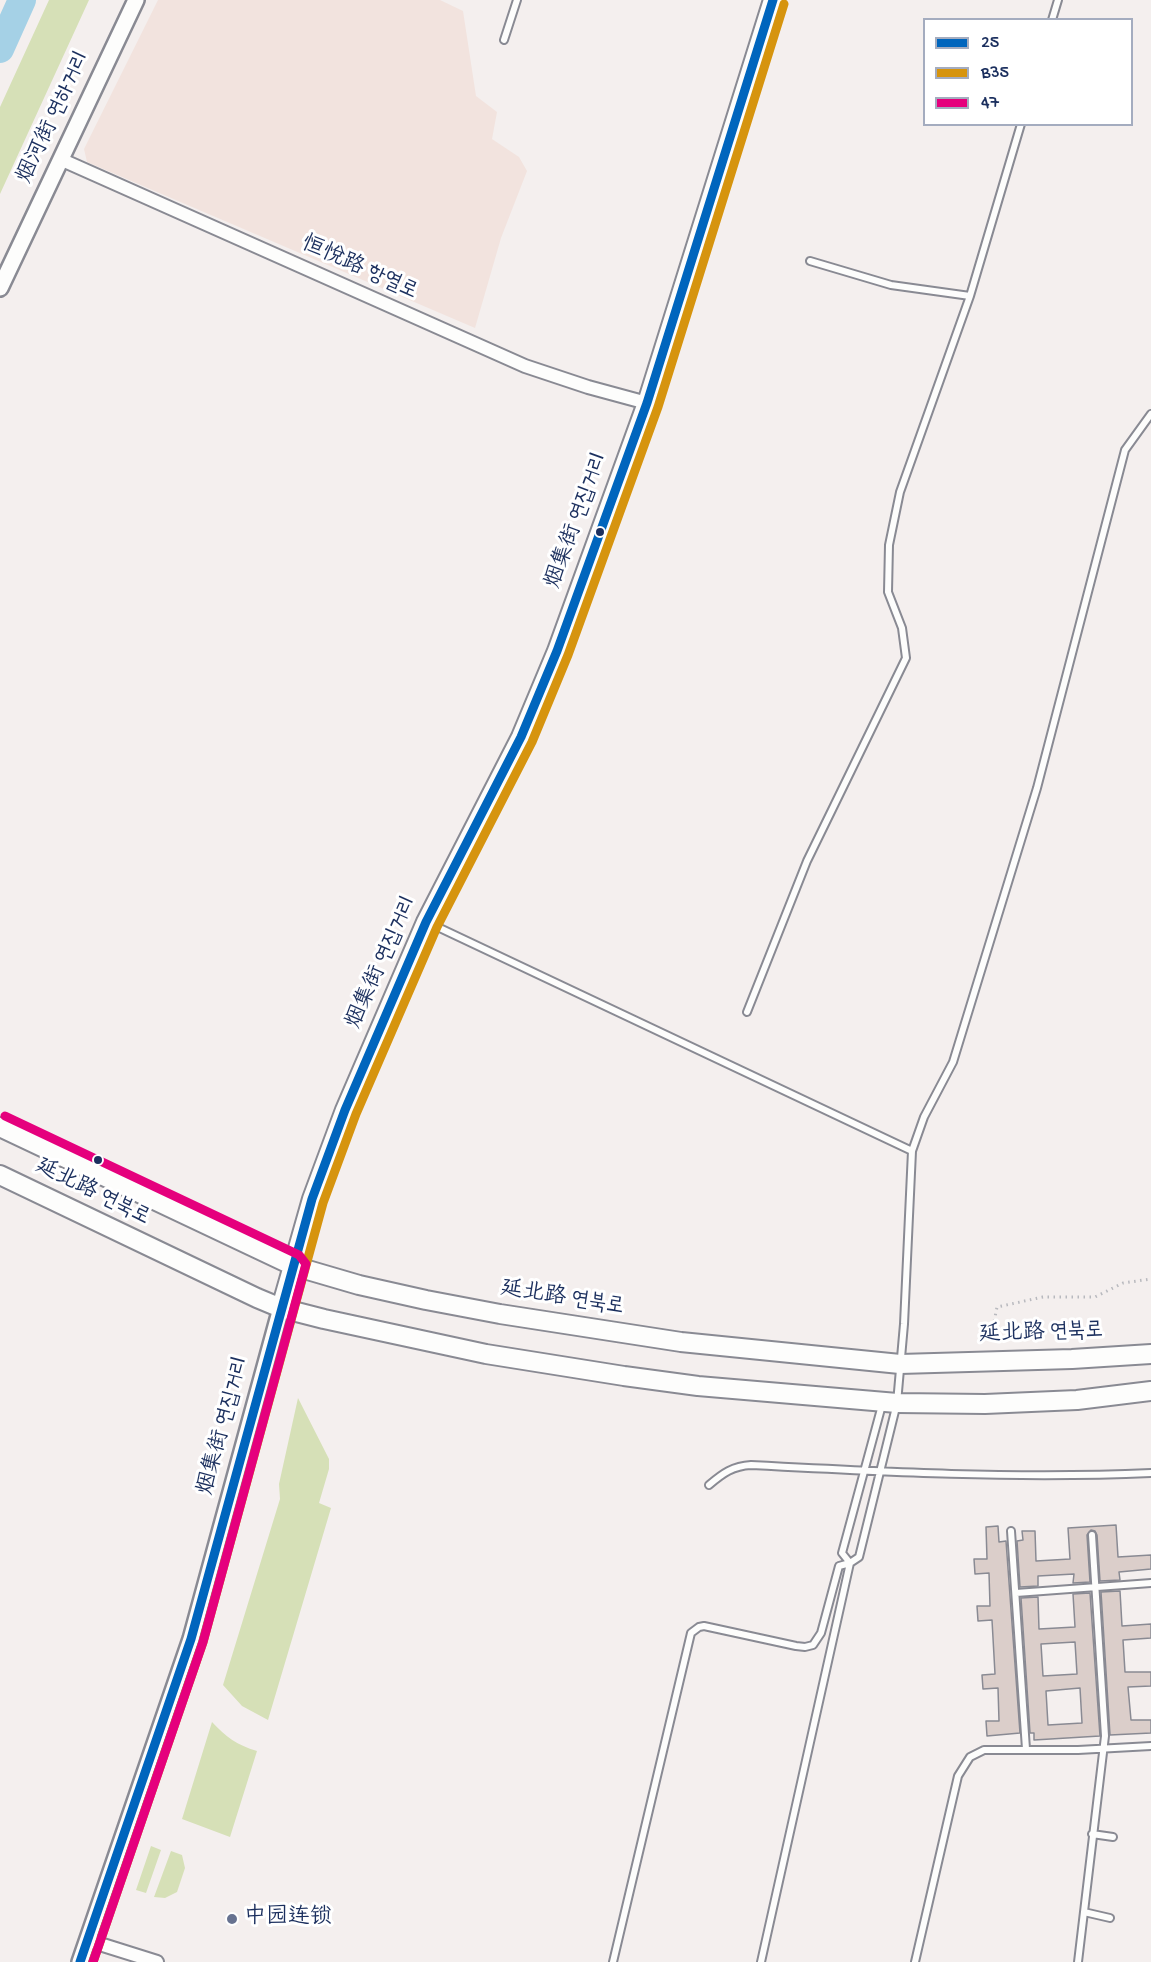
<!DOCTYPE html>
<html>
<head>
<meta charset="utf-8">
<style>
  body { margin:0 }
  #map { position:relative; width:1151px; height:1962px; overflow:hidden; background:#f4efee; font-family:"Gochi Hand",sans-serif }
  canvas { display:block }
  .legend { position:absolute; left:923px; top:18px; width:210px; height:108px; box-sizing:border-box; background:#fff; border:2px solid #a4acbf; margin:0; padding:8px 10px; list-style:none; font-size:18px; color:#1b2f5e }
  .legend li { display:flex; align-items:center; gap:12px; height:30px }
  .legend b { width:30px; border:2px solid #a4acbf }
</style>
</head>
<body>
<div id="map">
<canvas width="1151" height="1962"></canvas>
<ul class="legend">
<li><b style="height:8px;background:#0065bd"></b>25</li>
<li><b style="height:8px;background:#d6940e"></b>B35</li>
<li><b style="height:8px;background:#e5007d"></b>47</li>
</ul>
</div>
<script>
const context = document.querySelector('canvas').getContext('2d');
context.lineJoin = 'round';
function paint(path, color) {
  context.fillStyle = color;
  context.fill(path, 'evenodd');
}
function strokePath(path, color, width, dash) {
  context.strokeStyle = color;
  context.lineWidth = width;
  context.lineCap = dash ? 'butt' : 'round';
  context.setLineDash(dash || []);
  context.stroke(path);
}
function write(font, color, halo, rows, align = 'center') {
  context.font = font + ' "Gochi Hand","LXGW WenKai TC","Poor Story",sans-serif';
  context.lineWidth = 6;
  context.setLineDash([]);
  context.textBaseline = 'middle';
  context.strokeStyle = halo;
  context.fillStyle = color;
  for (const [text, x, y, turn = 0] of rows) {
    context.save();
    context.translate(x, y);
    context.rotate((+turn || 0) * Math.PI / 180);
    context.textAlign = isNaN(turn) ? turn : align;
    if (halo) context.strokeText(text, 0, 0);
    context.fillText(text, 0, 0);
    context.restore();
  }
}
const built = new Path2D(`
  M 158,0 L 440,0 L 463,11 L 476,96 L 497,112 L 492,139 L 519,157 L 527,171 L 501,238 L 475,328 L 87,162 L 84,149 Z`);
const green = new Path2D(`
  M 49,0 L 89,0 L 0,194 L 0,107 Z
  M 298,1398 L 329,1459 L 329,1469 L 319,1503 L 331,1508 L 268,1720 L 242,1706 L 223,1685 L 280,1499 L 279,1484 Z
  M 212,1722 C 226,1737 237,1745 257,1751 L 230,1837 L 182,1819 Z
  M 151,1846 L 161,1850 L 146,1893 L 136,1890 Z
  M 171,1851 L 182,1855 L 185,1868 L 177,1892 L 165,1898 L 154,1897 Z`);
const river = new Path2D(`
  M 0,49 L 22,0`);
const building = new Path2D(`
  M 1116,1525 L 1118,1557 L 1151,1555 L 1151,1569 L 1119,1572 L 1120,1580 L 1100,1581 L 1097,1535 L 1095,1531 L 1091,1530 L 1087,1535 L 1090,1582 L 1073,1583 L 1074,1574 L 1038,1576 L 1038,1586 L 1020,1587 L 1017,1541 L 1023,1540 L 1022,1531 L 1035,1531 L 1036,1561 L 1070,1559 L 1068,1528 Z
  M 998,1526 L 999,1542 L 1006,1541 L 1020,1733 L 987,1736 L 986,1721 L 999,1721 L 998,1688 L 983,1689 L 982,1675 L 995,1674 L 992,1620 L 978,1621 L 977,1606 L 990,1606 L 989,1573 L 975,1574 L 974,1559 L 987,1559 L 986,1527 Z
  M 1120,1591 L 1122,1626 L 1151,1624 L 1151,1638 L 1123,1640 L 1125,1672 L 1151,1672 L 1151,1686 L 1128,1687 L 1131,1720 L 1151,1720 L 1151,1733 L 1110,1735 L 1101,1592 Z
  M 1090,1593 L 1100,1736 L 1034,1740 L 1034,1733 L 1030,1733 L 1021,1598 L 1038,1597 L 1039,1629 L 1075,1627 L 1073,1594 ZM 1075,1642 L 1077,1674 L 1043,1676 L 1041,1644 ZM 1080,1688 L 1082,1723 L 1048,1725 L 1046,1691 Z`);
const path = new Path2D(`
  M 993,1327 L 997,1307 L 1043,1297 L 1095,1297 L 1123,1283 L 1151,1279`);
const service = new Path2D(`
  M 1052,20 L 1058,0
  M 504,40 L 517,0
  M 810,261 L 891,285 L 970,296
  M 427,922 L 912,1151
  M 747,1012 L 807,861 L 906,658 L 902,628 L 888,592 L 889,545 L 900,492 L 970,296 L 1021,124
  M 882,1405 L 842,1553 L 850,1563 L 859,1557 L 897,1403 L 904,1324 L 912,1151 L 924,1117 L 953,1062 L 1037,788 L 1125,450 L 1151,414
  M 709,1485 C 723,1473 733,1466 751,1465 C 884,1472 1018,1479 1151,1473
  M 1011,1531 L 1026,1749
  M 1016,1593 L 1151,1583
  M 1092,1834 L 1113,1837
  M 1084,1912 L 1110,1918
  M 613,1962 L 691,1633 L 699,1627 L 704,1626 L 796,1646 L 805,1647 L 813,1645 L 821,1633 L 839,1566 L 850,1563 L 761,1962
  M 915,1962 L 958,1776 L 970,1757 L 984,1750 L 1078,1750 L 1151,1746
  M 1078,1962 L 1105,1736 L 1092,1535`);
const minor = new Path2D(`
  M 60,159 L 525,366 L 588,387 L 647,403
  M 87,1940 L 157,1962`);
const tertiary = new Path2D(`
  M 0,288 L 136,0
  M 80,1962 L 191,1639 L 281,1308`);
const secondary = new Path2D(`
  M 0,1127 L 294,1266 L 359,1285 L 426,1300 L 500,1314 L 681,1342 L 900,1364 L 1072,1359 L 1151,1354
  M 0,1175 L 257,1298 L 281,1308 L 324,1319 L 486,1354 L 624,1376 L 698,1386 L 897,1403 L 985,1404 L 1077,1400 L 1151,1391
  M 281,1308 L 312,1199 L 345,1110 L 426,922 L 521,737 L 557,651 L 647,403 L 773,0`);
const bus1 = new Path2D(`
  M 80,1962 L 191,1639 L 312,1199 L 345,1110 L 426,922 L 521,737 L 557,651 L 647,403 L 773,0`);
const bus2 = new Path2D(`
  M 93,1962 L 203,1642 L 323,1203 L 356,1114 L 437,927 L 532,742 L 568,655 L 658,407 L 784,4`);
const bus3 = new Path2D(`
  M 5,1116 L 299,1255 L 306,1264 L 203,1642 L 93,1962`);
const markers = [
  [600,532,5,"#1b2f5e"],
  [98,1160,5,"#1b2f5e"],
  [232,1919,6,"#677290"]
];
const streetNames = [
  ["烟河街 연하거리",55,118,-65],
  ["恒悦路 항열로",359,269,24],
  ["烟集街 연집거리",578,521,-70],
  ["烟集街 연집거리",383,963,-66],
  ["延北路 연북로",92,1193,26],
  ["延北路 연북로",562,1299,9],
  ["延北路 연북로",1041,1334,-2],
  ["烟集街 연집거리",225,1426,-75]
];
const poiNames = [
  ["中园连锁",244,1919]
];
paint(built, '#f2e3de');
paint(green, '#d6e0b7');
strokePath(river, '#a5d1e6', 28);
paint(building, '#dbceca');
strokePath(building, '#898a93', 1.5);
strokePath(service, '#898a93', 10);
strokePath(minor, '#898a93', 16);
strokePath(tertiary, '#898a93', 20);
strokePath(secondary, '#898a93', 22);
strokePath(path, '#b8b9be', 3, [1.5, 4.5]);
strokePath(service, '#fdfdfc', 6);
strokePath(minor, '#fdfdfc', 12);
strokePath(tertiary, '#fdfdfc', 15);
strokePath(secondary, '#fdfdfc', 18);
strokePath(bus1, '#0065bd', 9);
strokePath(bus2, '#d6940e', 9);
strokePath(bus3, '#e5007d', 9);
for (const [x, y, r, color] of markers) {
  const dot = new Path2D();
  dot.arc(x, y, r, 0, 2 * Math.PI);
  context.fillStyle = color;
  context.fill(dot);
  strokePath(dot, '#fff', 2);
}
write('22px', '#1b2f5e', '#fff', streetNames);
write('22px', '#1b2f5e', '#fff', poiNames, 'left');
</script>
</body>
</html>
